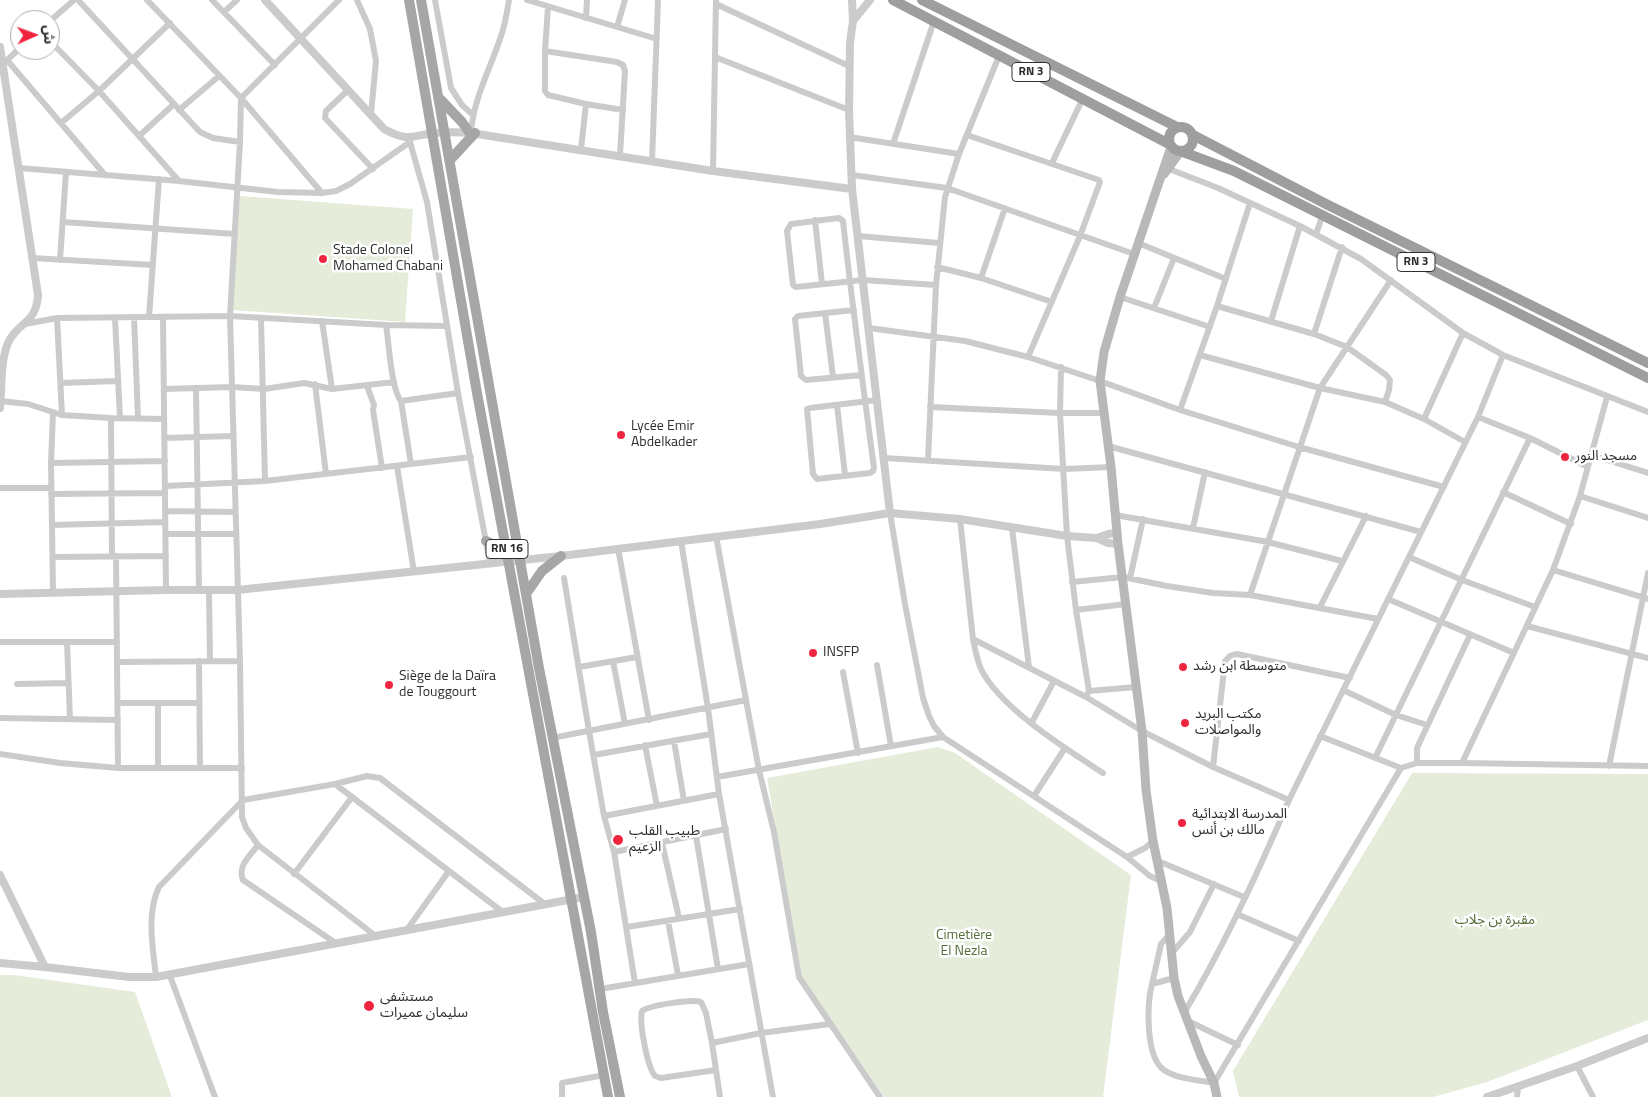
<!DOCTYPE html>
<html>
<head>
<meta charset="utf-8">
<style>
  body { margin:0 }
  #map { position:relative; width:1648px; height:1097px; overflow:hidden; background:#fff; font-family:"Titillium Web","Noto Sans Arabic",sans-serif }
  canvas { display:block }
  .north { position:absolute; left:10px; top:10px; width:50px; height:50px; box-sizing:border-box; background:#fff; border:1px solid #ababab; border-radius:50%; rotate:88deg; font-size:14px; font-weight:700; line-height:20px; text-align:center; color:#2e2e2e }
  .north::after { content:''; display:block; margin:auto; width:18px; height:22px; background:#f12440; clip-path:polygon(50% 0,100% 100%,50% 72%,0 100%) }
</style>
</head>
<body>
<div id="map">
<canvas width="1648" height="1097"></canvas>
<div class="north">ش</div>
</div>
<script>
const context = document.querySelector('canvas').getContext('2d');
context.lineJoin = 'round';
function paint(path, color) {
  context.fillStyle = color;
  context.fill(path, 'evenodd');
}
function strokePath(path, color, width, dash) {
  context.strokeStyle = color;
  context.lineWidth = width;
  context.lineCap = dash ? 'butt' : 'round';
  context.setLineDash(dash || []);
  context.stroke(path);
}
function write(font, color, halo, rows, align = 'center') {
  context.font = font + ' "Titillium Web","Noto Sans Arabic",sans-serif';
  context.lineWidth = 5;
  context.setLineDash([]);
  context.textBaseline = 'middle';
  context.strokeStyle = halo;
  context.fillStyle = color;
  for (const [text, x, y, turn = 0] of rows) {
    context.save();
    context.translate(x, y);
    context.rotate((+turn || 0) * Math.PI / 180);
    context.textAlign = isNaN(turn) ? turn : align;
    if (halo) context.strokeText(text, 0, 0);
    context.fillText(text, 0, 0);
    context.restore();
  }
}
const green = new Path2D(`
  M 240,196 L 413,209 L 405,322 L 232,310 Z
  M 938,747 L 955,753 L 1131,875 L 1103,1097 L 884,1097 L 802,977 L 767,778 Z
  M 1412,773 L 1648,774 L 1648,1020 L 1487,1082 L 1433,1097 L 1239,1097 L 1233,1071 Z
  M 0,975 L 14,975 L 135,992 L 172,1097 L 0,1097 Z`);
const minor = new Path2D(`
  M 78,0 L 200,132 L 213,138 L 240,142
  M 147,0 L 241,98 L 322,193
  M 212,0 L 275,65
  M 339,0 L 241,98 L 240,142 L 230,316 L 240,661 L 242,817 L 246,828 L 258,845 L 377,937
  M 357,0 L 370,29 L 376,61 L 371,114
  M 435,0 L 451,88 L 462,105 L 473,115
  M 527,0 L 657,39
  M 716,4 L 849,66
  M 548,7 L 545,51 L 545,91 L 548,95 L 586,104 L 623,110
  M 224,12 L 237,0
  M 586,18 L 587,0
  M 50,21 L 74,0
  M 617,27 L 625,0
  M 50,41 L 99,91 L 179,181
  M 545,51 L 617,62 L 623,65 L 625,71 L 620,155
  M 715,57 L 849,110
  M 7,60 L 105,175
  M 4,63 L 20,48
  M 348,90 L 326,111 L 325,118 L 373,169
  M 179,110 L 219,76
  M 61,123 L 99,91 L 170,23
  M 471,133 C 473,100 490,69 500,39 C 505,26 507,13 509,0
  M 967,135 L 1099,180 L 1100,182 L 1080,236 L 1028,357
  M 139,136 L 174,104
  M 849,137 L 959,154
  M 411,138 L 410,142 L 427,202 L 458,393 L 490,563
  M 893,144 L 934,21
  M 581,149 L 586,104
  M 652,161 L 658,0
  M 1052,163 L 1083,98
  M 19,168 L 179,181 L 278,192 L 322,193 L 336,191 L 350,184 L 410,142
  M 1169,169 L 1218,188 L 1300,226 L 1271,321
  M 713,171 L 716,0
  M 852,175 L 947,188 L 1134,254
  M 815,220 L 822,284
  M 63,222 L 235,234
  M 1300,226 L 1361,259 L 1463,333 L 1503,355 L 1648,412
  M 1316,234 L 1323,214
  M 858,236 L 939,243
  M 1138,243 L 1226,279
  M 32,258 L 153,265
  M 60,260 L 66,172
  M 937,267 L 981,278 L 1052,302
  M 981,278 L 1005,208
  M 1120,297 L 1210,327
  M 1217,306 L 1314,334 L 1347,347 L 1386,375 L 1390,380 L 1389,390 L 1385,402
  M 1154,308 L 1174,258
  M 854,310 L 798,316 L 795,319 L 801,376 L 806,380 L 862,375
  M 825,313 L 833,377
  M 134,317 L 138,418
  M 149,317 L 159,179
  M 163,317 L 166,590
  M 57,318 L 62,415
  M 115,318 L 120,418
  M 261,318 L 265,481 L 471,457
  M 25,324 L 57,318 L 230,316 L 386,325 L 447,326
  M 386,325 C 389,343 391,389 401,401 L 411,464
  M 869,328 L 965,341 L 1028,357 L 1100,381 L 1180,410 L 1299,447 L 1444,487
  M 1314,334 L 1342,247
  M 1200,355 L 1320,388 L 1385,402 L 1424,419 L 1465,442
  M 1061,367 L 1060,413 L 1067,536 L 1076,610 L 1089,691 L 1086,697
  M 61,383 L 117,381
  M 315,384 L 326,474
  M 367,386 L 374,405 L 373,410 L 382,468
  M 196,388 L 199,590
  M 164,389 L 232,387 L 264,389 L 304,383 L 332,389 L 322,321
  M 332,389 L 394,382
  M 877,400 L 810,408 L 807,409 L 813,474 L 817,479 L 870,473 L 873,471 L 874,468 C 863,386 852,303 843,221 L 839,218 L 791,224 L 787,231 L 793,285 L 796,287 L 863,280 L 936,285
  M 1,401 L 28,404 L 62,415 L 111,418 L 164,419
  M 401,401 L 458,393
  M 837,405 L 845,475
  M 930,407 L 1060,413 L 1104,413
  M 1180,410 L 1217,306 L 1250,203
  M 53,412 L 51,463 L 53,592
  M 1478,417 L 1530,438 L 1588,467
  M 111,418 L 112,556
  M 1424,419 L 1463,333
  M 164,438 L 233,436
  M 1108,446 L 1421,532
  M 1591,455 L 1648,473
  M 884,458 L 1064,469 L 1111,467
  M 928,460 L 936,285 L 945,197 L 959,154 L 999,56
  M 51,463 L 165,461
  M 397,466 L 414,572
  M 166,486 L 265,481
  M 0,488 L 51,488
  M 1503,492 L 1571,524
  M 51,494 L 165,493
  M 1580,496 L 1648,518
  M 165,511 L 235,512
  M 890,513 L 905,604 L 923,698 L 929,716 L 934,726 L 943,737 L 1127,857 L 1150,876 L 1163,882
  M 1115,515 L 1268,542 L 1342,561
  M 960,519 L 973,639 L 1086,697 L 1142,731 L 1213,767 L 1289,800
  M 52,525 L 165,522
  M 1012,528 L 1029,667
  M 1193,528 L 1205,472
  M 166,534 L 235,534
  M 681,541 L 708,708 L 719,794 L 773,1097
  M 618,548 L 649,720
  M 116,556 L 118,768
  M 53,557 L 166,556
  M 1409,557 L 1462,580 L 1535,607
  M 1553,570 L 1648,599
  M 564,578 L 589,731 L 604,816 L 614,852 L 635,983
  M 1130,578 L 1143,519
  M 1072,582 L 1123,577 L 1167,586 L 1213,593 L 1250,595 L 1320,388 L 1391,280
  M 209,590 L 210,661
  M 1250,595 L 1378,619
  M 1388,599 L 1514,653
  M 1320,607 L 1366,516
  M 1076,610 L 1126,604
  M 1527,626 L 1648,658
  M 973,639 C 975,649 977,660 981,669 C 1000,708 1066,749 1103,773
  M 0,642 L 117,642
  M 67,642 L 70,719
  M 199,661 L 200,768
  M 613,661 L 625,724
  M 117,662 L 240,661
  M 877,665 L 891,746
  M 579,667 L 637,657
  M 843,672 L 858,753
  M 17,684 L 68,683
  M 1343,690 L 1396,715 L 1427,725
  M 1089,691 L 1136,687
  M 746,700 L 759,770 L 774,832 L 799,977 L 880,1097
  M 118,703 L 198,703
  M 0,718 L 118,720
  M 1032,722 L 1054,681
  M 1320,736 L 1401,768
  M 552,738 L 746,700 L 716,536
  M 674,741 L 684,801
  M 645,745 L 657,806
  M 0,754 L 60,763 L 118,768 L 242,768
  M 594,755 L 711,734
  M 1375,758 L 1530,438
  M 1417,763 L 1417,748 L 1470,635
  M 1462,763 L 1553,570 L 1580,496 L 1607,397
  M 1609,766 L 1648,573
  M 1213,767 L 1225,661 L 1230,656 L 1237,654 L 1350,678
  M 158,768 L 158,703
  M 717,777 L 943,737
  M 335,784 L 367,776 L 380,778 L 546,905
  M 1034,796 L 1065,748
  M 604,816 L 719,794
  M 696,836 L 718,969
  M 662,843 L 679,918
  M 258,845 C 250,856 237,866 243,880 L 337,944
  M 614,852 L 726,829
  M 1127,857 L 1145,848 L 1153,841
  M 1158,861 L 1244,897
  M 294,874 L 352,797
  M 1237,914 L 1299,941
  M 668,921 L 678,975
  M 627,927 L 740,909
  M 406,931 L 449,871
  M 1172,953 L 1190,932 L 1214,884
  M 170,976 L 215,1097
  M 156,977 C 153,948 146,914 159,887 L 243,800 L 335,784 L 504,913
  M 1174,978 L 1152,984 C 1147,1004 1145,1057 1164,1070 C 1177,1079 1199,1080 1214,1083 L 1401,768 L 1417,763 L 1462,763 L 1648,766
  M 1152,984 L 1161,944 L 1169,935
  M 600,989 L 749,964
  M 1184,1013 C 1225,945 1258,873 1289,800 L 1478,417 L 1503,355
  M 1188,1021 L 1238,1045
  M 712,1043 L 706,1013 L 701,1002 C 692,999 650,1005 642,1011 C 639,1023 647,1066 655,1076 L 661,1078 L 716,1070
  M 1577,1066 L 1593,1097
  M 562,1097 L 562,1083 L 604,1075
  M 720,1097 L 712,1043 L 761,1033 L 830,1024
  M 1517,1097 L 1518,1087`);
const tertiary = new Path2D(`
  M 265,0 L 384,129 C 408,142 410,136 434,133 C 446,132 459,132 471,133 L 713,171 L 852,189
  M 852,0 L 853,21 L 850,43 L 849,110 L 852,189 L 890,513
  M 853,21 L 870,0
  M 0,47 L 38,295 C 36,325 18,321 8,343 C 0,362 2,388 0,408
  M 1097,538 L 1108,534 L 1116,533
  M 0,594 L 166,590 L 237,590 L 561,556 L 820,524 L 890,513 L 960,519 L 1067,536 L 1097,538 L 1108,543 L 1118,544
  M 0,875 L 45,967
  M 0,963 L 45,967 L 129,977 L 156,977 L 584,897
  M 1487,1097 L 1577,1066 L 1648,1038`);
const secondary = new Path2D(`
  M 1171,147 L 1120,297 L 1104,352 L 1100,381 L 1111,467 L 1118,544 L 1142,731 L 1146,790 L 1153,841 L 1167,908 L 1174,978 L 1178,996 L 1201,1056 L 1214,1083 L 1217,1097
  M 1164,174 L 1180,152`);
const primary = new Path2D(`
  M 409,0 L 477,393 L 608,1097
  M 421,0 L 539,668 L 591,932 L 603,1012 L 620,1097
  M 440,99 L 462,122 L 469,132
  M 450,160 L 475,133
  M 486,541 L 496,546 L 506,545
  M 526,594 L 542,571 L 561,556`);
const trunk = new Path2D(`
  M 893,0 L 1169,144
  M 922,0 L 1177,127
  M1169 139a12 12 0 1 1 24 0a12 12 0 1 1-24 0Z
  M 1193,135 L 1326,204 L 1648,363
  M 1183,152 L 1234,171 L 1648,378`);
const markers = [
  [323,259,5,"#f12440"],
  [621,435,5,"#f12440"],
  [1565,457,5,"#f12440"],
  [813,653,5,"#f12440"],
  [1183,667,5,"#f12440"],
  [389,685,5,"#f12440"],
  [1185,723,5,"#f12440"],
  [1182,823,5,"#f12440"],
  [618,840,6,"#f12440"],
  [369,1006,6,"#f12440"]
];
const shields = [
  [1031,72,38],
  [1416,262,38],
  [507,549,42]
];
const shieldNames = [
  ["RN 3",1031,72],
  ["RN 3",1416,262],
  ["RN 16",507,549]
];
const poiNames = [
  ["Stade Colonel",333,251],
  ["Mohamed Chabani",333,267],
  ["Lycée Emir",631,427],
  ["Abdelkader",631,443],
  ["مسجد النور",1575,457],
  ["INSFP",823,653],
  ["متوسطة ابن رشد",1193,667],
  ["Siège de la Daïra",399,677],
  ["de Touggourt",399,693],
  ["مكتب البريد",1195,715],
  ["والمواصلات",1195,731],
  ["المدرسة الابتدائية",1192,815],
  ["مالك بن أنس",1192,831],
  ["طبيب القلب",629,832],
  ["الزعيم",629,848],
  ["مستشفى",380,998],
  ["سليمان عميرات",380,1014]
];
const parkNames = [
  ["مقبرة بن جلاب",1495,921],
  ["Cimetière",964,936],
  ["El Nezla",964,952]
];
paint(green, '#e5ecda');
strokePath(minor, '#cbcbcb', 6);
strokePath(tertiary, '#cbcbcb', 8);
strokePath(secondary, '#b8b8b8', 9);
strokePath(primary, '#a6a6a6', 10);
strokePath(trunk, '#9e9e9e', 10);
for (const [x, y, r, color] of markers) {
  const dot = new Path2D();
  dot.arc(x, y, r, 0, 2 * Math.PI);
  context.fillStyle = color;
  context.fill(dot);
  strokePath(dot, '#fff', 2);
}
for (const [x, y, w] of shields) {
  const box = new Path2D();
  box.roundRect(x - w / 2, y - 9.5, w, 19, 4);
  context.fillStyle = '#fff';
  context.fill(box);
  strokePath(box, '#2e2e2e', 1);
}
write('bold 12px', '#2e2e2e', null, shieldNames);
write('14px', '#2e2e2e', '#fff', poiNames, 'left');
write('14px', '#546d38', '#fff', parkNames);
</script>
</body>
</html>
